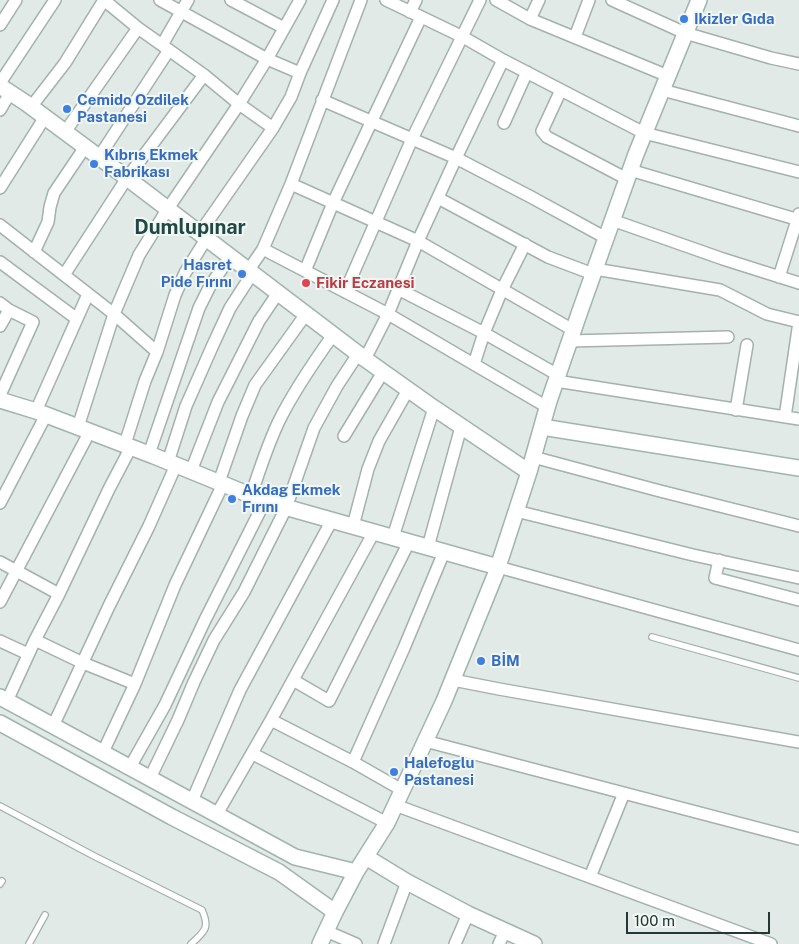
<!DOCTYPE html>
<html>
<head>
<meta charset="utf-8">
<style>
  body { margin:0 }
  #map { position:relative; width:799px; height:944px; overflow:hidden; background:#e1eae6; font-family:"Public Sans",sans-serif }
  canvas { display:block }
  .scale { position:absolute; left:626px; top:912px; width:144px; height:22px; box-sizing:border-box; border:2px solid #233834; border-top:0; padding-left:6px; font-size:15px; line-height:18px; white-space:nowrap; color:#233834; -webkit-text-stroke:4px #f1f7f4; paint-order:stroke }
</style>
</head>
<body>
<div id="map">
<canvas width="799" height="944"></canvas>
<div class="scale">100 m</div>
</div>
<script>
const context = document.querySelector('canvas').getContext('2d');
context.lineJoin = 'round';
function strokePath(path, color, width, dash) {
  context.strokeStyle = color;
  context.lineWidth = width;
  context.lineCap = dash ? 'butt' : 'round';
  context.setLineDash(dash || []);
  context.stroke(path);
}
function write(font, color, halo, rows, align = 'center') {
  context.font = font + ' "Public Sans",sans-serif';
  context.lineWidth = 4;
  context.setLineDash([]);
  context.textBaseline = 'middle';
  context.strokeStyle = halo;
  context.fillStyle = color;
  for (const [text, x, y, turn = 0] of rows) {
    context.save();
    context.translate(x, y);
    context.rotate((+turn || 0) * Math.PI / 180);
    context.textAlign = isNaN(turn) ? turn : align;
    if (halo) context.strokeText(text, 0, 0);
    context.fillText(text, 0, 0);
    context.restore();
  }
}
const lane = new Path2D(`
  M 652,637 L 799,678
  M 0,806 L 94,856 L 202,910 C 210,928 205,931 191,944
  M 0,884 L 2,881
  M 29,944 L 45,915`);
const street = new Path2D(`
  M 104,0 L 138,28 L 204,75 L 239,104 L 273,128
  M 160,0 L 267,59 L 300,73
  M 231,0 L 284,28
  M 386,0 L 463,37 L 503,60 L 644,133 L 799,172
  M 496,0 L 530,19 L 668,76
  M 612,0 L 685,33 L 771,58 L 799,64
  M 410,12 L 416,0
  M 530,19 L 539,0
  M 0,25 L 16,0
  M 575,37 L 589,0
  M 162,45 L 188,0
  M 0,83 L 55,0
  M 561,90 L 542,131 L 547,137 L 627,179
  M 662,90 L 799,126
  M 322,100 L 456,158 L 531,197 L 606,238
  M 31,107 L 65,63 L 104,0
  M 0,110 L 10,93
  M 504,123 L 527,72
  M 65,132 L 138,28
  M 99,157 L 169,50
  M 630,170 L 799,220
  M 291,184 L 418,241 L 573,330
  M 0,188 L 45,117
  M 438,198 L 548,257 L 593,274
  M 612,220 L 723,259 L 799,283
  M 0,225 L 114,314 L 157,352
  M 199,234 L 273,128 L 291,97 L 300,73 L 333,0
  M 263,249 L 388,314 L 547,407
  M 34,252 L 48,222 L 50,207 L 54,193 L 85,147
  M 0,262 L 77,319
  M 595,269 L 720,290 L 767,314 L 799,322
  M 248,271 L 263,249 L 291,184 L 361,0
  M 305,271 L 333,203 L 421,17
  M 64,275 L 127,178 L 204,75
  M 779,277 L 799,214
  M 398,289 L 484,333 L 558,375
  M 345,292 L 412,139 L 480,0
  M 0,303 L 9,310 L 33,322 L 0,395
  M 0,326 L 9,310
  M 569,341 L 728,337
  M 365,359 L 388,314 L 418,241 L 456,158 L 503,60
  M 474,364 L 484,333 L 502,290 L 525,244
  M 556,381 L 799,419
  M 736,410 L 747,345
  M 36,411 L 88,294
  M 785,417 L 799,322
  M 78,427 L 114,314 L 139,255 L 167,210 L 239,104 L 267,59 L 300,0
  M 344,436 L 383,372
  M 125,444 L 145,381 L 157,352 L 175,295 L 185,273 L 206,239
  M 149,454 L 199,308 L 210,286 L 230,257
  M 533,457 L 660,491 L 799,526
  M 168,462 L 186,406 L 212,347 L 230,308 L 252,274
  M 191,471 L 218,402 L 259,321 L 278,293
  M 219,482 L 242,416 L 255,385 L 306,314
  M 251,496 C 259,471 267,447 278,423 C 293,392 313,363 333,335
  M 0,503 L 46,415
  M 516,511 L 693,555 L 799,578
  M 353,526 L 368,469 L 379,441 L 408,390
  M 393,537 L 434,408
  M 428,547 L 461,427
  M 719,560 L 715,578 L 799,600
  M 0,562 L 59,594
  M 498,567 L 799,650
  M 0,602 L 90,431
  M 35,640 L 83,663 L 135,684
  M 0,641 L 28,654
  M 293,680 L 329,701 L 409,542
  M 453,680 L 499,689 L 799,742
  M 7,701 L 35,640 L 59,594 L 109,489 L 131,447
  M 271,720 L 353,762 L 402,790
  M 53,726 L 109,606 L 149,526 L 176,465
  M 425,741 L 799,839
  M 103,752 L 135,684 L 175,585 L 223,484
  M 253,754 L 387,823
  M 353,762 L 404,648 L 444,552
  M 130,767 L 165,705 L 205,620 L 265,501
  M 150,778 L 178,720 L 194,682 L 214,640 L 244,592 L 286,508 L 314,428 L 337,386 L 358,354
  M 191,800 L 195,794 L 240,690 L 332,520
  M 395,805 L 771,944
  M 217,814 L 271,720 L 374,532
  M 590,877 L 624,793
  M 326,931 L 356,944
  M 384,944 L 407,882
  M 455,944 L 468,914
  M 499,944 L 505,931`);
const secondary = new Path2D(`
  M 0,86 L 26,103 L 127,178 L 365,359 L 434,408 L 529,472
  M 0,400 L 36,411 L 154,456 L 267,502 L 498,567
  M 542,427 L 799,468
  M 0,697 L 295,857 L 356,872
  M 0,723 L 172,817 L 279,872 L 335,912
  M 366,857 L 407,882 L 468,914 L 534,944
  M 320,944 L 335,912 L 356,872 L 387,823 L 444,701 L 496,573 L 529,472 L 549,401 L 580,311 L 636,154 L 699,0`);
const markers = [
  [684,19,5,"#3f7fe0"],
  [67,109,5,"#3f7fe0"],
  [94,164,5,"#3f7fe0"],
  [242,274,5,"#3f7fe0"],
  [306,283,5,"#e0444e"],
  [232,499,5,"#3f7fe0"],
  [481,661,5,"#3f7fe0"],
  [394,772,5,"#3f7fe0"]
];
const shopNames = [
  ["Ikizler Gıda",694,19],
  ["Cemido Ozdilek",77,100],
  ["Pastanesi",77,117],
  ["Kıbrıs Ekmek",104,155],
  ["Fabrikası",104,172],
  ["Hasret",232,265,"right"],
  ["Pide Fırını",232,282,"right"],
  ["Akdag Ekmek",242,490],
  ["Fırını",242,507],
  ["BİM",491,661],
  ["Halefoglu",404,763],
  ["Pastanesi",404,780]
];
const healthNames = [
  ["Fikir Eczanesi",316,283]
];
const districtNames = [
  ["Dumlupınar",190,228]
];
strokePath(lane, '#a4b1ad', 8);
strokePath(street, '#a4b1ad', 14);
strokePath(secondary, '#a1b4af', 18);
strokePath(lane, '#fff', 5.5);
strokePath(street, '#fff', 11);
strokePath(secondary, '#fff', 15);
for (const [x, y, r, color] of markers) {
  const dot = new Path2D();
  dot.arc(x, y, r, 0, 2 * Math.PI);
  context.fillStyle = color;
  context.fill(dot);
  strokePath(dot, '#f1f7f4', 2);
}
write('bold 15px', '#366cbe', '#f1f7f4', shopNames, 'left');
write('bold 15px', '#be3a42', '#f1f7f4', healthNames, 'left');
write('bold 20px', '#214842', '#f1f7f4', districtNames);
</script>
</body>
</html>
